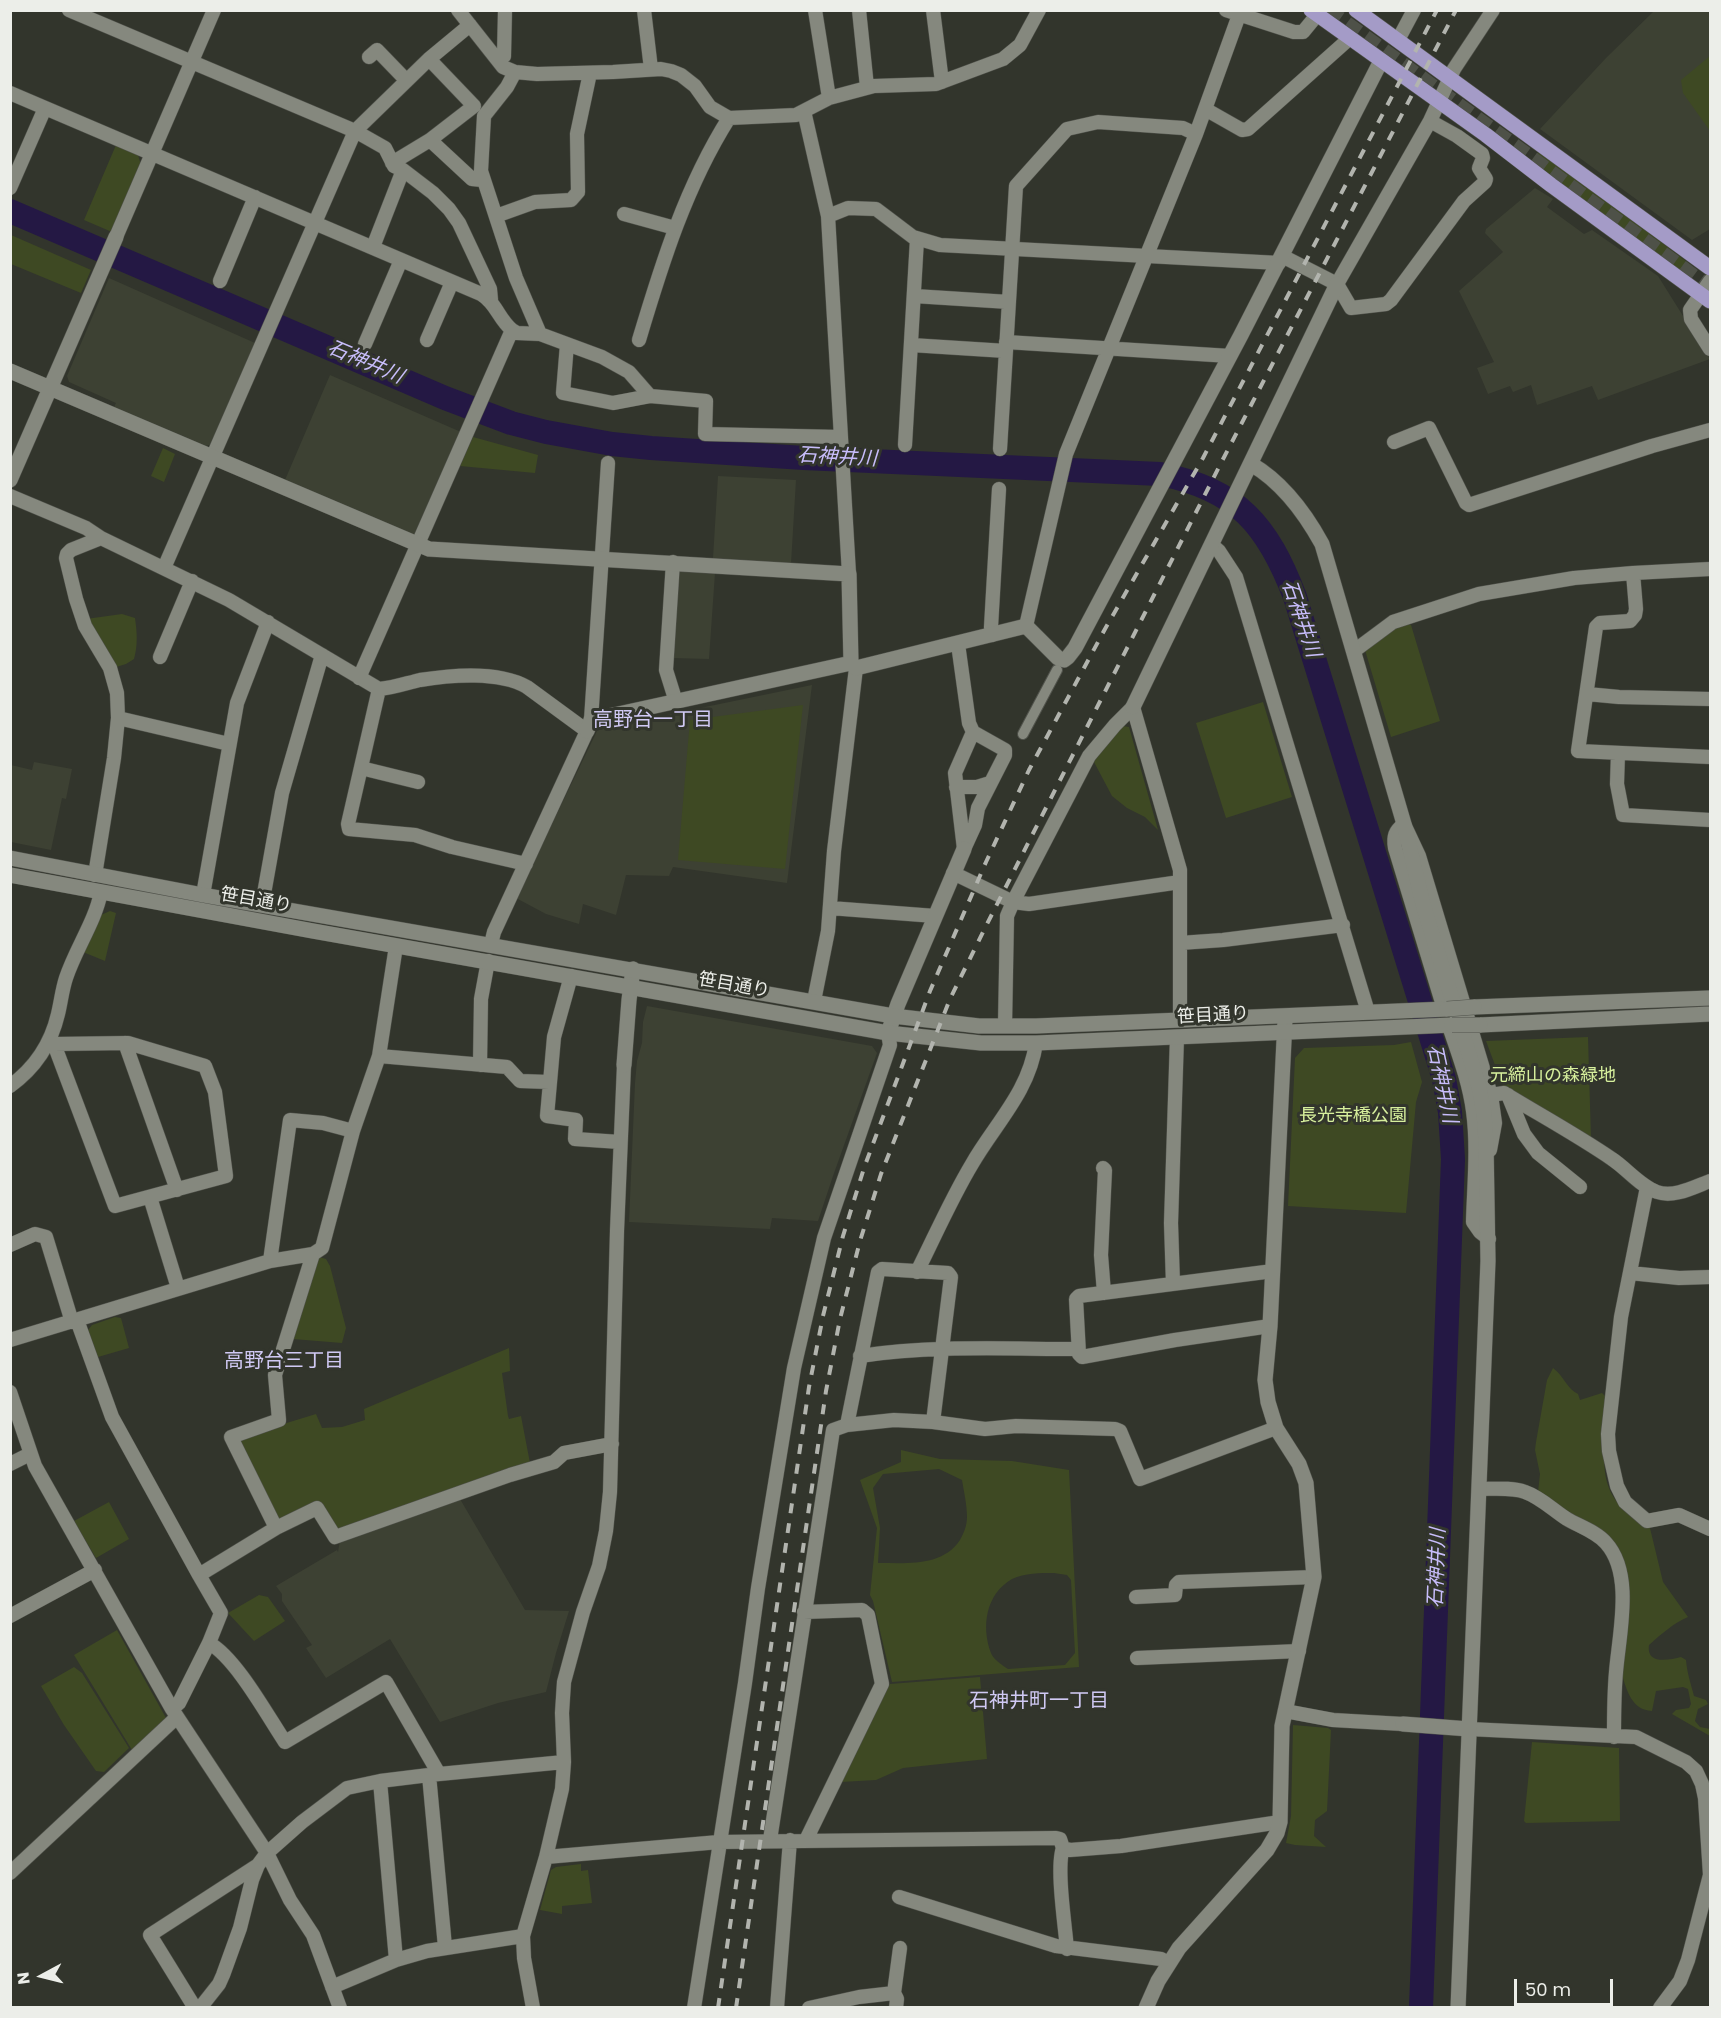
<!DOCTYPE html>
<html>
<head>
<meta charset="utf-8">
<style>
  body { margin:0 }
  #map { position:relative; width:1721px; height:2018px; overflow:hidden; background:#32352c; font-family:Poppins,sans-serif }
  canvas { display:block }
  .frame { position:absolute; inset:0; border:12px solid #eceee9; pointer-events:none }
  .north { position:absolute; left:12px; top:1946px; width:60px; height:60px; -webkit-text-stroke:4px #32352c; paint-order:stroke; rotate:263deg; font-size:16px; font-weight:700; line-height:24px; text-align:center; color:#eceee9 }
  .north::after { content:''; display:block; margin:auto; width:21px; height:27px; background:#eceee9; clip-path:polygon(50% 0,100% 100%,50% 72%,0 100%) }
  .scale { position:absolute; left:1514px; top:1979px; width:99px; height:27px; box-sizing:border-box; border:3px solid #eceee9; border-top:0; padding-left:8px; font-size:18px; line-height:21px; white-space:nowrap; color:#eceee9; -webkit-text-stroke:4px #32352c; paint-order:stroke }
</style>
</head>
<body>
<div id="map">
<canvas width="1721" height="2018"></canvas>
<div class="frame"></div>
<div class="north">N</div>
<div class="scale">50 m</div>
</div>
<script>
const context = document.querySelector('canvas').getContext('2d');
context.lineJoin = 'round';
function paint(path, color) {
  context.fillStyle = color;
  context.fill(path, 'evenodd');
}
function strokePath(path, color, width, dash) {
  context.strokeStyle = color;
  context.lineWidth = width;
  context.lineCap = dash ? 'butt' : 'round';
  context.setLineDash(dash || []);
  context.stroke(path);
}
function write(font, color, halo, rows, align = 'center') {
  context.font = font + ' Poppins,"Noto Sans JP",sans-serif';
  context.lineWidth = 6;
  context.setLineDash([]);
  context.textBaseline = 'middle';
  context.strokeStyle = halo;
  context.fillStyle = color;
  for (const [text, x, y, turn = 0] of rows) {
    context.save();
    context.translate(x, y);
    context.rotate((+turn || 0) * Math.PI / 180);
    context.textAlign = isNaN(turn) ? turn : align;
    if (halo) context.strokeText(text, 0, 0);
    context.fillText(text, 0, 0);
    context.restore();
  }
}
const built = new Path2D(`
  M 1654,11 L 1710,11 L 1710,229 L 1692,240 L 1540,129 L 1606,58 Z
  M 1535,188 L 1553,199 L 1547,207 L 1584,234 L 1592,230 L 1658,276 L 1710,359 L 1598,400 L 1592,386 L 1537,405 L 1531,385 L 1513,392 L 1510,386 L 1488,394 L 1477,368 L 1494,362 L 1459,291 L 1503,252 L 1485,233 L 1486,229 Z
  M 109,278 L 255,343 L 212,444 L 206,446 L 114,407 L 116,403 L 69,382 L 67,376 Z
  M 330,375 L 461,432 L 416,534 L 413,535 L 285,480 Z
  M 718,476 L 796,480 L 791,564 L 713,558 Z
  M 678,570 L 715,573 L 709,659 L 672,658 Z
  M 812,685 L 787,883 L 673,867 L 669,876 L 626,875 L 616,915 L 583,904 L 579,924 L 546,914 L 516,898 L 598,729 Z
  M 34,762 L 72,769 L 66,799 L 62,798 L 51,850 L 11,842 L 11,765 L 32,770 Z
  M 647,1006 L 872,1046 L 877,1053 L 833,1176 L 818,1221 L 772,1218 L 770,1229 L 629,1222 L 635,1083 L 637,1061 L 642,1043 L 643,1022 Z
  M 460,1499 L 525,1610 L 569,1611 L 556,1653 L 546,1692 L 498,1703 L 440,1722 L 390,1639 L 326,1678 L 306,1648 L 312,1645 L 282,1601 L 282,1594 L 276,1586 L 337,1550 L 338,1552 L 340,1540 Z`);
const green = new Path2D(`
  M 1710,56 L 1710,131 L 1683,93 L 1681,80 Z
  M 116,145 L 138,155 L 141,165 L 112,232 L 84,220 Z
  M 1540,150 L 1691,265 L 1684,275 L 1532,161 Z
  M 11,235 L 91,270 L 81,293 L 11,264 Z
  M 473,437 L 538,455 L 535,473 L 460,466 Z
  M 163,448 L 175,454 L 164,482 L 151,476 Z
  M 122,614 L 135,618 C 137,632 138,645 134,659 L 126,664 L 113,668 L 86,619 Z
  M 1406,623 L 1411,625 L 1440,721 L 1391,737 L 1365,650 L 1390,629 Z
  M 1263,702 L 1292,797 L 1226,818 L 1196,723 Z
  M 803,705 L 785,869 L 678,860 L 690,720 Z
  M 1122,726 L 1129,727 L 1158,830 L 1145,817 L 1127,808 L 1112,796 L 1094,762 L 1095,759 Z
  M 110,911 L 116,913 L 105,961 L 83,952 L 101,915 Z
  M 1588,1037 L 1591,1139 L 1504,1089 L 1486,1041 Z
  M 1411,1042 L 1422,1082 L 1416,1102 L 1406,1213 L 1288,1206 L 1295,1058 L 1304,1048 L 1394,1045 Z
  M 319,1257 L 326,1259 L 330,1266 L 346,1328 L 342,1343 L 293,1339 Z
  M 115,1317 L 121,1318 L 129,1348 L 98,1357 L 88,1330 L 92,1325 Z
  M 509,1348 L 510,1371 L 502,1373 L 508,1416 L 509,1419 L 521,1416 L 530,1463 L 342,1529 L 338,1529 L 319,1502 L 282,1521 L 277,1519 L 239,1441 L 241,1437 L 316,1414 L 322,1428 L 342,1427 L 365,1420 L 364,1409 Z
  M 1553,1368 C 1564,1376 1567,1389 1578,1394 L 1580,1400 L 1602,1393 L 1605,1396 C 1610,1450 1585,1497 1649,1524 L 1663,1582 L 1688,1617 C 1674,1623 1661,1634 1649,1645 C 1646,1665 1669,1660 1681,1657 L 1686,1660 C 1687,1673 1691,1684 1694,1696 L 1706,1700 L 1708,1704 L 1698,1709 L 1695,1721 L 1700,1727 L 1710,1729 L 1710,1736 L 1672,1714 L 1676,1710 L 1689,1708 L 1691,1704 L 1688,1689 L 1683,1687 L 1656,1691 L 1652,1711 C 1632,1710 1627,1691 1622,1675 L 1620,1557 L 1538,1492 L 1540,1474 L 1535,1450 L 1536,1442 L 1547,1380 Z
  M 901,1450 L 940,1459 L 1012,1461 L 1069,1470 L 1079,1667 L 892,1682 L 873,1601 L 870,1595 L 877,1528 L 860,1480 L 901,1462 ZM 939,1469 L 962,1480 C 964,1492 967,1505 967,1517 C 967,1525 964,1533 960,1540 C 942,1567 907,1563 878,1563 L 880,1528 L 873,1488 L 883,1474 ZM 1054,1573 L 1067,1575 L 1071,1580 L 1075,1653 L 1065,1665 L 1008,1669 C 1002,1665 993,1659 991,1653 C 981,1626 986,1594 1012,1579 C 1025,1573 1040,1573 1054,1573 Z
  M 109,1502 L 129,1539 L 96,1558 L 74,1521 Z
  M 259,1595 L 268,1597 L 285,1621 L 254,1641 L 228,1613 Z
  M 117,1630 L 166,1718 L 132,1750 L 74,1655 Z
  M 74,1667 L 82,1673 L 129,1748 L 104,1772 L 96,1771 L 64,1725 L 41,1686 Z
  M 980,1677 L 987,1759 L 903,1768 L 876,1780 L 841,1782 L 890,1684 Z
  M 1293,1725 L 1328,1728 L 1331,1730 L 1327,1811 L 1315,1820 L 1314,1836 L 1326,1847 L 1295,1845 L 1286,1843 L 1291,1816 Z
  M 1532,1742 L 1619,1748 L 1620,1821 L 1526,1823 L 1524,1821 Z
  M 581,1864 L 581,1871 L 588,1870 L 592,1903 L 562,1906 L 562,1914 L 540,1910 L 551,1870 L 556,1867 Z`);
const river = new Path2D(`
  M 10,211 L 445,398 L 511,423 L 546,432 L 612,444 L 651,448 L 804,458 L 1160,474 C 1238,489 1268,526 1295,597 L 1444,1079 L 1450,1112 L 1453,1159 L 1421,2008`);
const primaryTunnel = new Path2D(`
  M 1328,10 L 1710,288`);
const pedestrian = new Path2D(`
  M 1023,734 L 1057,670`);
const minor = new Path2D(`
  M 69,10 L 355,131 L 385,148 L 394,166 L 403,170 L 433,193 L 449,209 L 459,223 L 490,289 L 491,300
  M 458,10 L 503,67 L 515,72 L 537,74 L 613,72 L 661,69 L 671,71 L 681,75 L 695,86 L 710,107 L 729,118 L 796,115 L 829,98 L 874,86 L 936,84 L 1003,59 L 1020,45 L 1039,10
  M 644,10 L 651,69
  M 815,10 L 829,98
  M 859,10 L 867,87
  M 933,10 L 942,82
  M 1226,10 L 1294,32 L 1303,32 L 1317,15
  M 1398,40 L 1414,10
  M 369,57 L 377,50 L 406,80
  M 498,60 L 504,56 L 505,10
  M 515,72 L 507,87 L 484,116 L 481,171 L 516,278 L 540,334
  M 10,93 L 481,294 C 497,304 498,318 512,330 L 359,678
  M 1205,109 L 1242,130 L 1248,129 L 1350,38
  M 804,111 L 828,216 L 849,574
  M 430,140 L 472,179 L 482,180
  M 392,163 L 430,140 L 474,106 L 429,59
  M 10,188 L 45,108
  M 624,214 L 675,228
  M 496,216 L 535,202 L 571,200 L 578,192 L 577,134 L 590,73
  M 828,216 L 848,208 L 876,209 L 913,237 L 940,245 L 1279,263
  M 116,237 L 214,10
  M 373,247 L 403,170
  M 1282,256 L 1337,284 L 1351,308 L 1386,304 L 1391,300 L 1464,201 L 1485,182 L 1486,179 L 1479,168 L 1483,158 L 1482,154 L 1457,136 L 1430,121
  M 220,281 L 255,197
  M 1710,281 L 1690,310 L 1691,319 L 1710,349
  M 1337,284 L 1430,121 L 1454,69 L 1493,10
  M 914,296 L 1009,302
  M 512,330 L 517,333 L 540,334 L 602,357 L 629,372 L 650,396
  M 427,340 L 452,282
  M 639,340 C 662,263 686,186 729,118
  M 1006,342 L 1230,356
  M 365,344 L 401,260
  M 567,344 L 563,393 L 613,403 L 650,396 L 706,401 L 705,434 L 840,437
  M 911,345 L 1006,351
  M 1394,442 L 1429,428 L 1466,503 L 1469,505 L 1652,446 L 1710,430
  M 905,445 L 917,239
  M 1000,449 L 1016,186 L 1067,129 L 1098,122 L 1183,128 L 1196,134
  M 10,496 L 86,528 L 101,538 L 229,600 L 379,689 C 393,688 407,683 420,680 C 451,675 499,671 527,687 L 587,731 L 494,932 L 491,944
  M 1212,545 L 1219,551 L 1236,577 L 1368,1012
  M 673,562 L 666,670 L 676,702
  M 164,568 L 355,131 L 429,59 L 470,25
  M 1633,573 L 1636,609 L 1635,615 L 1630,621 L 1600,623 L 1596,627 L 1578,751 L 1710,757
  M 1026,626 L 1066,454 L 1196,134 L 1239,15
  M 992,635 L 991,627 L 999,489
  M 958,644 L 969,723 L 973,732
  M 1354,651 L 1393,622 L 1479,594 L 1574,578 L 1633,573 L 1710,569
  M 160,657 L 192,581
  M 379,689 L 348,824 L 349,829 L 415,835 L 452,847 L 526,864
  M 1587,694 L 1619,697 L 1710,699
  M 118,718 L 229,744
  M 591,720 L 608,463
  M 973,732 L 1005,750 L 1005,755 L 978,808 L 975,825 L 964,849 L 955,773 Z
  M 1618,753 L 1617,784 L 1623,815 L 1710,820
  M 361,768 L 418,782
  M 956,787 L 977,787 L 990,783
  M 953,873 L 1013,902 L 1029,904 L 1180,882
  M 95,875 L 114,758 L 118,718 L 117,693 L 110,668 L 85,626 L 76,599 L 66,558 L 67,554 L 71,550 L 101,538
  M 203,895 L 237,703 L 268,622
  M 262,905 L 282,793 L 322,655
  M 830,908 L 935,916
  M 1180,943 L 1223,940 L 1343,925
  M 571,976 L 554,1037 L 547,1116 L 576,1120 L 575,1139 L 620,1142
  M 814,1001 L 828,931 L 834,851 L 856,668
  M 1444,1009 L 1395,848 C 1393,836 1395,831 1404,824 L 1419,856 L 1491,1095 L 1495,1123 L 1490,1150
  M 1005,1026 L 1007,916 L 1013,902 L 1089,756 L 1115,725 L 1133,707 L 1180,870 L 1180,1019
  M 1449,1026 C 1458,1053 1469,1081 1473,1111 C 1478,1147 1474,1185 1473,1222 L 1480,1232 L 1489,1239
  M 50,1041 L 54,1044 L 115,1206 L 226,1176 L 215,1092 L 205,1066 L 128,1043 L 54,1044
  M 125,1043 L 177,1190
  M 379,1056 L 507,1067 L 520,1081 L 549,1082
  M 480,1065 L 481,999 L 488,961
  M 10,1086 C 35,1068 51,1044 58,1014 C 61,1002 62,990 66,978 C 76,948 95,922 101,892
  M 1491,1095 L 1504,1093 C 1540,1115 1577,1135 1612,1159 C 1626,1168 1640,1186 1657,1192 C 1674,1198 1694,1187 1710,1181
  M 1508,1095 L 1524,1134 L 1538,1153 L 1580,1187
  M 1103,1168 L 1105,1170 L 1101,1255 L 1104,1293
  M 1647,1187 L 1621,1317 L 1608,1434 L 1609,1451 L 1617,1486 L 1625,1502 L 1647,1521 L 1679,1515 L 1710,1529
  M 150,1197 L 178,1288
  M 10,1245 L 35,1234 L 46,1237 L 72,1322
  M 270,1261 L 290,1120 L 323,1123 L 353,1131
  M 917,1272 C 935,1236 951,1199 972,1164 C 995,1124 1029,1092 1036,1043
  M 1630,1273 L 1679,1278 L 1710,1277
  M 1173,1284 L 1171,1223 L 1177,1037
  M 77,1320 L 112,1417 L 199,1575
  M 1270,1326 L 1175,1340 L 1082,1357 L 1079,1354 L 1076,1299 L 1079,1296 L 1273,1271
  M 10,1340 L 270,1261 L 313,1254
  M 860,1356 C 932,1345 1006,1349 1078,1349
  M 10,1392 L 35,1466 L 172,1709 L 267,1853 L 290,1900 L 313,1935 L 340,2008
  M 847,1425 L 878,1272 L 882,1269 L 948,1273 L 951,1277 L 933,1422
  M 10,1464 L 30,1454
  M 1479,1489 C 1493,1489 1512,1487 1525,1492 C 1540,1497 1553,1510 1567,1519 C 1579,1526 1597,1532 1606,1543 C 1634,1574 1619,1634 1616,1672 C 1614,1694 1614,1715 1614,1737
  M 276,1528 L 231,1437 L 279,1420 L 275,1375 L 313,1254 L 322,1248 L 353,1131 L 379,1056 L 396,946
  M 1136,1597 L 1175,1595 L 1176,1585 L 1179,1582 L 1314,1577
  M 804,1612 L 862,1610 L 868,1615 L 882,1684 L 806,1840
  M 10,1616 L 95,1570
  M 209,1643 C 236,1658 267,1715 285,1742 L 386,1682 L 439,1774
  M 1137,1658 L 1299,1651
  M 172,1709 L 179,1703 L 209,1643 L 221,1613 L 199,1575 L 276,1528 L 317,1508 L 335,1537 L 510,1475 L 554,1462 L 564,1453 L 612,1444
  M 1285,1711 L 1333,1720 L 1403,1724
  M 1469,1729 L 1636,1737 L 1686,1762 L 1696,1771 L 1702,1784 L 1705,1798 L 1710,1875 L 1688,1960 L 1680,1981 L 1660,2008
  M 429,1775 L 445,1947
  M 380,1781 L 396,1960
  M 770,1840 L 833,1430 L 847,1425 L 894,1420 L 933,1422 L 985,1429 L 1016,1426 L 1115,1429 L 1120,1431 L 1140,1479 L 1276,1428
  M 1063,1848 C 1056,1867 1065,1925 1067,1949
  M 546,1857 L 719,1842 L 1056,1838 L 1060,1839 L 1063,1848 L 1070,1850 L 1121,1846 L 1280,1822
  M 10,1873 L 177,1717
  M 899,1897 L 1056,1946 L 1161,1959 L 1169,1963
  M 332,1987 L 396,1960 L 427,1951 L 523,1936
  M 195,2008 L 150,1935 L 258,1865
  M 200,2008 L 219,1984 L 223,1975 L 240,1928 L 252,1880 L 258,1865 L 267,1853 L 302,1822 L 347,1788 L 380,1781 L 429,1775 L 564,1762
  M 533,2008 L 524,1958 L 523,1936 L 546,1857 L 562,1789 L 564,1762 L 562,1713 L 564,1682 L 583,1612 L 599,1566 L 606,1531 L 610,1492 L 617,1231 L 624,1065
  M 694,2008 L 745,1683 L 758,1588 L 794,1368 L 824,1238 L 890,1045 L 888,1033
  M 777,2008 L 790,1840
  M 809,2008 L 859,1997 L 894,1993
  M 896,2008 L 897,1999 L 894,1993 L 900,1948`);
const tertiary = new Path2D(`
  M 10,371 L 429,549 L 849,574 L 851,663 L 856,668 L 1026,626 L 1058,658 L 1064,660 L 1068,657 L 1075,648 L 1241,335 L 1381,61
  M 1251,464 C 1282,482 1305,513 1322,544 L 1404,824 L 1423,904 L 1479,1087 L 1484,1113 L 1486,1143 L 1488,1261 L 1458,2008
  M 10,480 L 116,237
  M 1133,707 L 1337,284
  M 587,731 L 591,720 L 851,663
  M 888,1033 L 898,1004 L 964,849
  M 624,1065 L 629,1000 L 633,969
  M 1403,1724 L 1469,1729
  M 1146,2008 L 1158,1981 L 1179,1948 L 1267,1850 L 1277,1833 L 1280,1822 L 1282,1726 L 1314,1577 L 1306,1483 L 1299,1464 L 1276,1428 L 1268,1402 L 1265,1380 L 1270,1326 L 1285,1020`);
const secondary = new Path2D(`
  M 10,858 L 203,895 L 893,1016 L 979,1026 L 1036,1026 L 1447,1009
  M 10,875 L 313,931 L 888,1033 L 981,1043 L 1036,1043 L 1452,1025
  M 1474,1007 L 1710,998
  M 1480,1025 L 1710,1014`);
const primary = new Path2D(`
  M 1311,10 L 1486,135 L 1551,185 L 1710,301
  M 1356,10 L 1710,268`);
const rail = new Path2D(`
  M 718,2008 L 809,1387 L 823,1316 L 843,1236 L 864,1168 L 930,991 L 986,862 L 1029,770 L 1105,629 L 1203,458 L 1437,10
  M 736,2008 L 826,1391 L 840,1319 L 860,1241 L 881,1174 L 950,999 L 985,928 L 1220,465 L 1456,10`);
const secondaryBridge = new Path2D(`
  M 1447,1009 L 1474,1007
  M 1452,1025 L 1480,1025`);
const streetNames = [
  ["笹目通り",256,901,10],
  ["笹目通り",734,986,10],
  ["笹目通り",1213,1016,-3]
];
const parkNames = [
  ["元締山の森緑地",1553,1076],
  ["長光寺橋公園",1353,1116]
];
const waterNames = [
  ["石神井川",365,363,23],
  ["石神井川",837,458,3],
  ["石神井川",1300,619,71],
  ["石神井川",1441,1084,78],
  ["石神井川",1438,1568,-88]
];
const neighbourhoodNames = [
  ["高野台一丁目",653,721],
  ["高野台三丁目",284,1362],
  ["石神井町一丁目",1039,1702]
];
paint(built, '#3d4133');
paint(green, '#3e4923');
strokePath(river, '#241844', 24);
strokePath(primaryTunnel, '#4e5148', 15, [15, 8]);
strokePath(pedestrian, '#51534c', 12);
strokePath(minor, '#51534c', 15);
strokePath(tertiary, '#51534c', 16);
strokePath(secondary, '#51534c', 16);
strokePath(primary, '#51534c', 16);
strokePath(pedestrian, '#85887e', 10);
strokePath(minor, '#85887e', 14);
strokePath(tertiary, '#85887e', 15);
strokePath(secondary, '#85887e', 15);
strokePath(primary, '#a49bc7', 15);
strokePath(rail, '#b2b4ae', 4, [10, 10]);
strokePath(secondaryBridge, '#51534c', 16, []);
strokePath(secondaryBridge, '#85887e', 15);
write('18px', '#eceee9', '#32352c', streetNames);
write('18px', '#d6ef9c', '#32352c', parkNames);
write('italic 20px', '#c8bdfb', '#32352c', waterNames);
write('20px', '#d0c9f4', '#32352c', neighbourhoodNames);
</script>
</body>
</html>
